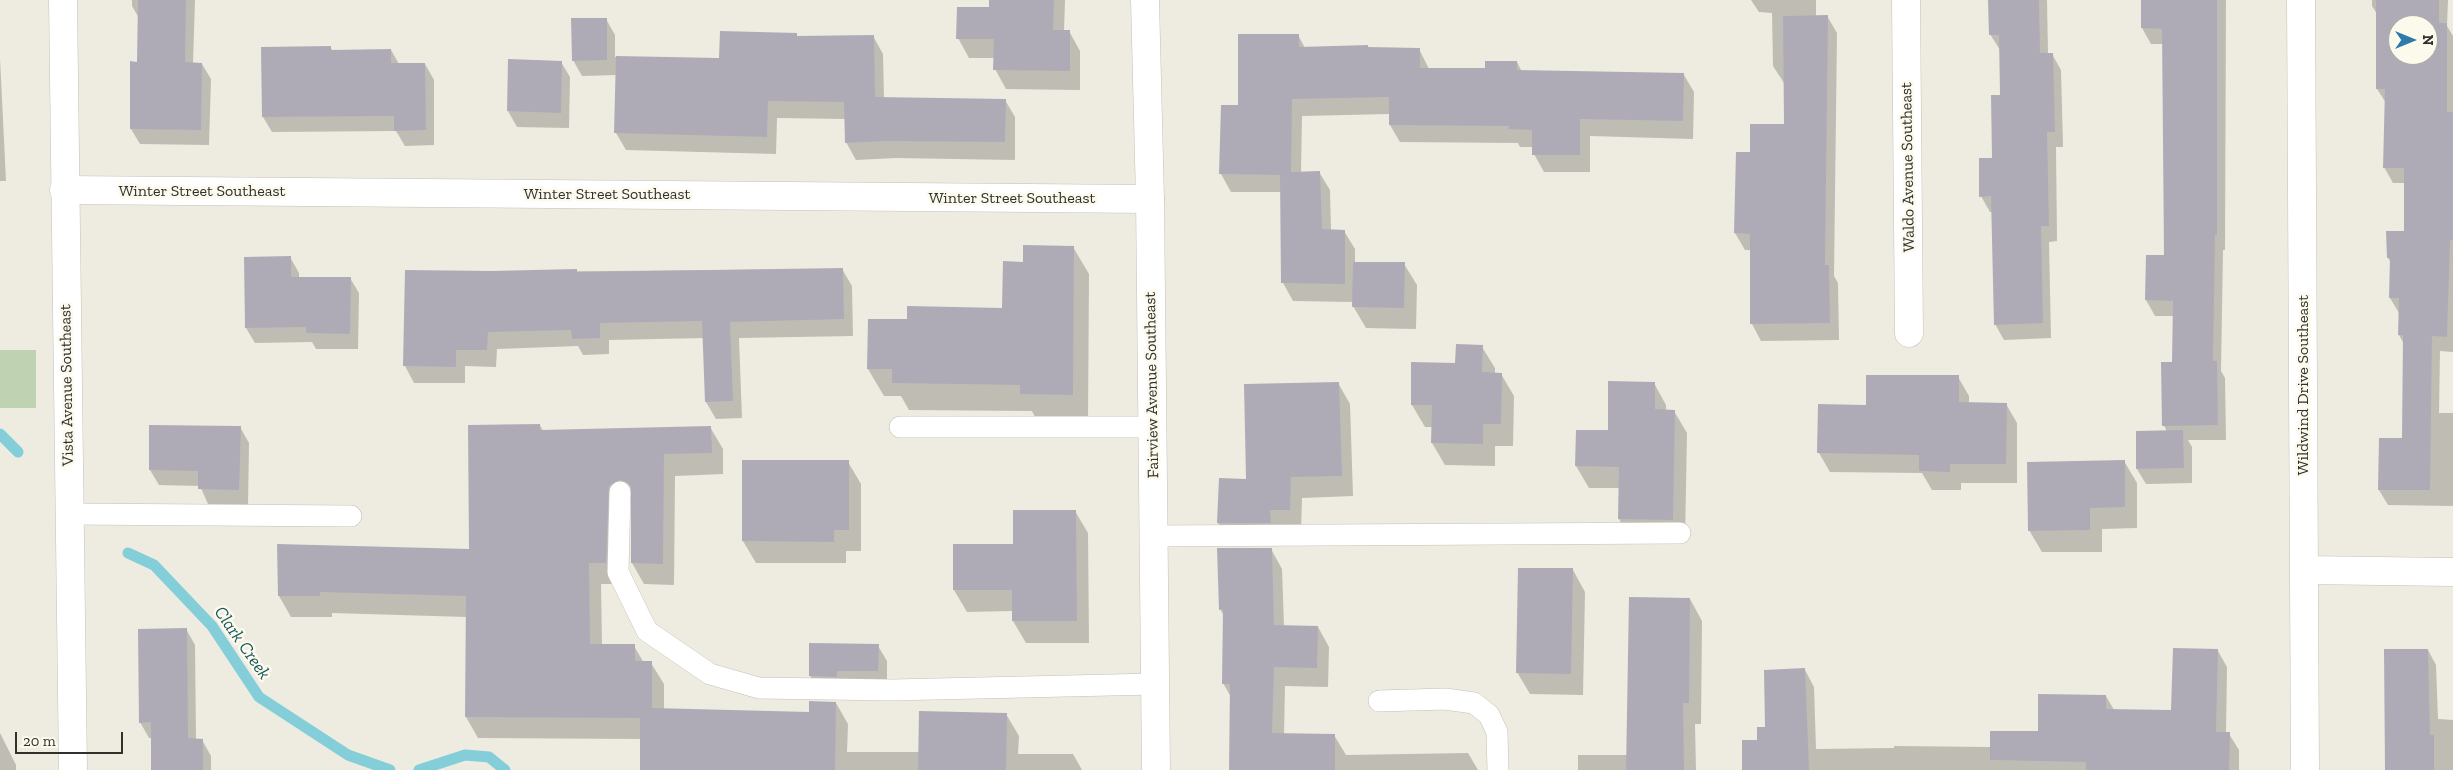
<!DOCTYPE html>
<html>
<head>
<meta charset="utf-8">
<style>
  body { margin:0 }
  #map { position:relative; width:2453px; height:770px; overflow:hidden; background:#eeece0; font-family:"Zilla Slab",serif }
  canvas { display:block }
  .north { position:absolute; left:2388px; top:15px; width:50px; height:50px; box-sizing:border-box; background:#fcf9ed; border:1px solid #aba9a0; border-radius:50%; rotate:90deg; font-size:14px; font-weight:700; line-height:20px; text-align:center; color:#31302c }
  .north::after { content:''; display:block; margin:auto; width:18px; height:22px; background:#2d7aad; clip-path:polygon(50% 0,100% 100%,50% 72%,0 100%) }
  .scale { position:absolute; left:15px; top:732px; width:108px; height:22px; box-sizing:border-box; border:2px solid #31302c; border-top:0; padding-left:6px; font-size:15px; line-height:18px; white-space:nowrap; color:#31302c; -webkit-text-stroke:4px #fcf9ed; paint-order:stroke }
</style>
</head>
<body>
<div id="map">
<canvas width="2453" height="770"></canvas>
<div class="north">N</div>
<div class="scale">20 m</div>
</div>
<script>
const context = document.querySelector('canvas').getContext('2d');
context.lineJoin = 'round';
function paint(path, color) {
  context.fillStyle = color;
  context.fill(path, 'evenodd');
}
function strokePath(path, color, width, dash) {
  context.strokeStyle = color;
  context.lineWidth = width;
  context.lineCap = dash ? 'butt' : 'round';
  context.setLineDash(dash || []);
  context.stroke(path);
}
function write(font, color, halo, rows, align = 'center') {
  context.font = font + ' "Zilla Slab",serif';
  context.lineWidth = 5;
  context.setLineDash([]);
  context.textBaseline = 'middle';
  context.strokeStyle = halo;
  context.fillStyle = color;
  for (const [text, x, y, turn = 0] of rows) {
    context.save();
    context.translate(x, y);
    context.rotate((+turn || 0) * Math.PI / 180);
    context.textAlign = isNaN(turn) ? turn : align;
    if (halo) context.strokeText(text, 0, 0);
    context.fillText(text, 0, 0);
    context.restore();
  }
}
const green = new Path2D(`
  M 0,350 L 36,350 L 36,408 L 0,408 Z`);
const shadow = new Path2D(`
  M 132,0 L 195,0 L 193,64 L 202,64 L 211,79 L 209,145 L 140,144 L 131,129 L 138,63 L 139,18 L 132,6 Z
  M 990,0 L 1065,0 L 1064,31 L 1069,31 L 1080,51 L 1080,90 L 1006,89 L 995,69 L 995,58 L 969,58 L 958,38 L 990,9 Z
  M 1751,0 L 1816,0 L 1816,16 L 1827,16 L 1837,33 L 1834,276 L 1838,283 L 1839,340 L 1761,341 L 1752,324 L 1751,250 L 1745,250 L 1735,233 L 1737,153 L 1751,153 L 1785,125 L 1784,83 L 1773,66 L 1772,13 L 1759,12 Z
  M 1990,0 L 2047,0 L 2048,54 L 2052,54 L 2061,70 L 2063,147 L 2056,147 L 2057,241 L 2049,242 L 2051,338 L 2004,340 L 1995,324 L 1992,212 L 1990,212 L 1981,196 L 1993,159 L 2002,96 L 2000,50 L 1990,34 Z
  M 2143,0 L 2226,0 L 2225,250 L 2223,250 L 2221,371 L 2225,378 L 2226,440 L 2188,440 L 2192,447 L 2192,483 L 2146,484 L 2137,469 L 2167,432 L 2164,425 L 2173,363 L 2174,316 L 2155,316 L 2146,300 L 2147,256 L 2165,256 L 2163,44 L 2151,44 L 2142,28 Z
  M 2372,0 L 2448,0 L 2447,26 L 2453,36 L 2453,352 L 2440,351 L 2439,413 L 2453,413 L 2453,506 L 2388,505 L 2379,490 L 2403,440 L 2404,344 L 2399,335 L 2399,313 L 2390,298 L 2391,263 L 2388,258 L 2387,233 L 2406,232 L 2405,183 L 2393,183 L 2384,167 L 2386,103 L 2377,89 L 2377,14 L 2372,6 ZM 2398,25 L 2428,25 L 2428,55 L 2398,55 Z
  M 606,19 L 615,35 L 615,57 L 721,59 L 796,34 L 798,37 L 873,36 L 883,54 L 884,98 L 1005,100 L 1015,117 L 1015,160 L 896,158 L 856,160 L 846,142 L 846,119 L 777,118 L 776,154 L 626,150 L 616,133 L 617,75 L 582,76 L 573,60 Z
  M 1298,35 L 1305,48 L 1419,49 L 1429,69 L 1486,69 L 1517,62 L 1522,72 L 1684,75 L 1694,92 L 1693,139 L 1590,136 L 1590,172 L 1544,172 L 1534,154 L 1534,147 L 1520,147 L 1518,143 L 1400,142 L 1390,125 L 1390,114 L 1302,116 L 1301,173 L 1319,172 L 1330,190 L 1331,231 L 1344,231 L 1355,249 L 1355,263 L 1404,264 L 1417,285 L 1416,329 L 1366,328 L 1353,306 L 1353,302 L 1293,301 L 1283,283 L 1281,192 L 1231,192 L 1221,174 L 1240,107 Z
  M 330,47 L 333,51 L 391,50 L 399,64 L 425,64 L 434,80 L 434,145 L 405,146 L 396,131 L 272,132 L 263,117 Z
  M 0,58 L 6,181 L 0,181 Z
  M 509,61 L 561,62 L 570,77 L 569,128 L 517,127 L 508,111 Z
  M 1073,247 L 1089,274 L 1088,421 L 1037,421 L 1032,411 L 909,410 L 901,396 L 884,396 L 868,369 L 908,320 L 1004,309 Z
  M 290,257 L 299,273 L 299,278 L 350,278 L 359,293 L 358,349 L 316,349 L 312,342 L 255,343 L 246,328 L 245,258 Z
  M 842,269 L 852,286 L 853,336 L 739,338 L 742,418 L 716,419 L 706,402 L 704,338 L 609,340 L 609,354 L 583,355 L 578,346 L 497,349 L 496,367 L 465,366 L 465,383 L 414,383 L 405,366 L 492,272 Z
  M 1482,347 L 1495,368 L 1495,374 L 1501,374 L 1514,396 L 1513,446 L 1495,446 L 1495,466 L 1445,465 L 1432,443 L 1433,427 L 1425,427 L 1412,405 L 1457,364 Z
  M 1958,377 L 1969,396 L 1969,404 L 2006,404 L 2017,423 L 2017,483 L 1961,483 L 1961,490 L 1932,490 L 1922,473 L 1830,472 L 1819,453 L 1867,406 Z
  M 1338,383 L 1350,404 L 1353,496 L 1302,498 L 1301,531 L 1230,543 L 1218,523 L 1247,480 Z
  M 1654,383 L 1666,405 L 1666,411 L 1674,411 L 1687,433 L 1685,541 L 1631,541 L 1619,519 L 1620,488 L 1589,488 L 1576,466 Z
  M 540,425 L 543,431 L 710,427 L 723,449 L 723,474 L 675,476 L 674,585 L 644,584 L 632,563 L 632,501 L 621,507 L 617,584 L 601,584 L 602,645 L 634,646 L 644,663 L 651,663 L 664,684 L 664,710 L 810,713 L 836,703 L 848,724 L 847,752 L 919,752 L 1006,714 L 1019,736 L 1018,754 L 1073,754 L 1082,770 L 641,770 L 641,739 L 478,738 L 466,717 L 467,617 L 332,613 L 332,617 L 291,617 L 279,596 L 471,550 Z
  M 240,427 L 249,443 L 248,505 L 208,504 L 200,486 L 159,485 L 150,470 Z
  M 744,461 L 848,462 L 861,484 L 861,551 L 846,551 L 846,563 L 756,563 L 743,541 Z
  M 2124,461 L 2137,483 L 2137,528 L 2102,529 L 2102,552 L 2042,552 L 2029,530 Z
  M 1075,511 L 1088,533 L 1089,643 L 1026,643 L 1013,621 L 1013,611 L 967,612 L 954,590 L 1014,545 Z
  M 1271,549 L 1282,569 L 1284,626 L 1318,627 L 1329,647 L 1328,687 L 1285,686 L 1284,735 L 1334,735 L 1346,755 L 1468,753 L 1478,770 L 1231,770 L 1231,697 L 1223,683 L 1224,616 L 1220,609 Z
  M 1573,570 L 1585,592 L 1583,695 L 1530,694 L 1517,672 Z
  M 1690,599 L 1702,621 L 1701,724 L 1695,724 L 1696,770 L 1578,770 L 1578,755 L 1627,755 Z
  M 186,629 L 195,645 L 196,740 L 202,740 L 211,756 L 211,770 L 152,770 L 152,738 L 149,738 L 140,722 Z
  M 878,646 L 887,661 L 887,687 L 819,691 L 810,676 Z
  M 2428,650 L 2436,665 L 2438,719 L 2453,720 L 2453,770 L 2387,770 Z
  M 2218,651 L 2227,667 L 2226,734 L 2229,734 L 2239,750 L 2239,770 L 1743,770 L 1758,741 L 1805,670 L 1814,687 L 1816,749 L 1894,748 L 1894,746 L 1991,747 L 2039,733 L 2106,696 L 2114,710 L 2173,711 Z
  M 0,733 L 16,765 L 16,770 L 0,770 Z`);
const stream = new Path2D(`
  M 0,434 L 18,452
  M 128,553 L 154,565 L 212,626 L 259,697 L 348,755 L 390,770
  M 419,770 L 465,755 L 489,757 L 505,770`);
const building = new Path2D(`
  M 138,0 L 186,0 L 185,62 L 202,63 L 201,130 L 130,129 L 130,61 L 137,62 Z
  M 989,0 L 1054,0 L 1053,30 L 1070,30 L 1070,71 L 993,70 L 994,39 L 956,39 L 957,7 L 989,7 Z
  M 1988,0 L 2039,0 L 2040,53 L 2053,53 L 2055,132 L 2047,132 L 2049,226 L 2041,226 L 2043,323 L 1994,325 L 1991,196 L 1979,197 L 1979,158 L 1992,158 L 1991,95 L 2000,95 L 1999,35 L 1989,35 Z
  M 2141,0 L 2217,0 L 2217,235 L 2215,235 L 2213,361 L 2217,361 L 2218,425 L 2162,426 L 2161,362 L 2172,362 L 2173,301 L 2145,300 L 2146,255 L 2164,255 L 2162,29 L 2141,28 Z
  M 2376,0 L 2439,0 L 2439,23 L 2447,23 L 2447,112 L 2453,112 L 2453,240 L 2450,240 L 2447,337 L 2432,336 L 2430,490 L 2378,490 L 2379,438 L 2402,438 L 2403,335 L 2398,335 L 2399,298 L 2389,298 L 2390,258 L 2387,258 L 2386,231 L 2404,231 L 2404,168 L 2383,168 L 2385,89 L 2376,89 ZM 2398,25 L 2428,25 L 2428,55 L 2398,55 Z
  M 1828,15 L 1825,265 L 1829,265 L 1830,323 L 1750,324 L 1750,234 L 1734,233 L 1736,152 L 1750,152 L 1750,124 L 1784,124 L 1783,16 Z
  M 571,18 L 607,18 L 607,60 L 572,61 Z
  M 720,31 L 797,33 L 797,36 L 874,35 L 875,97 L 1006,99 L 1005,142 L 886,141 L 845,143 L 844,102 L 768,101 L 767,137 L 614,133 L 616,56 L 719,58 Z
  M 1238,34 L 1299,34 L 1299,47 L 1368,45 L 1368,47 L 1420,48 L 1420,68 L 1485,68 L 1485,61 L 1517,61 L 1517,70 L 1684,73 L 1683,121 L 1580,119 L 1580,155 L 1532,155 L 1532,130 L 1508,129 L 1509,126 L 1389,125 L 1389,97 L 1292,99 L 1291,172 L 1320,171 L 1322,229 L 1345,230 L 1345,284 L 1281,283 L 1280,175 L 1219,174 L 1221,105 L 1238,105 Z
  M 331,46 L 331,50 L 391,49 L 391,63 L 425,63 L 426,130 L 394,131 L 394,116 L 262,117 L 261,47 Z
  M 508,59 L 562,61 L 561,113 L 507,111 Z
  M 1023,245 L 1074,246 L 1073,395 L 1020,394 L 1020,385 L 892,383 L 892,369 L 867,369 L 868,319 L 907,319 L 907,306 L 1002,308 L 1003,261 L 1023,262 Z
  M 291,256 L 291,277 L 351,277 L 350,334 L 306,333 L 306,327 L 245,328 L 244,257 Z
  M 1353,262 L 1405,262 L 1404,308 L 1352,307 Z
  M 843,268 L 844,319 L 730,322 L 733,401 L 705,402 L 702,321 L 600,323 L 600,338 L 572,339 L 571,330 L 488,332 L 487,350 L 456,350 L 456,367 L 403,366 L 405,270 L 492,271 L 577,269 L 577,272 Z
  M 1456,344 L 1483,345 L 1482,372 L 1502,373 L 1501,424 L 1483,424 L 1483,444 L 1431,443 L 1432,405 L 1411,405 L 1411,362 L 1455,363 Z
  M 1866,375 L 1959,375 L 1959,402 L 2007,403 L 2006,464 L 1950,464 L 1950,472 L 1919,471 L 1919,455 L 1817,453 L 1818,404 L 1866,405 Z
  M 1608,381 L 1655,382 L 1655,409 L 1675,410 L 1673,520 L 1618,519 L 1619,467 L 1575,466 L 1576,430 L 1608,430 Z
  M 1339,382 L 1342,476 L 1291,477 L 1290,510 L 1270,510 L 1271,523 L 1217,523 L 1219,478 L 1246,479 L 1244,384 Z
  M 540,424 L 540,430 L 711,426 L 712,453 L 664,454 L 663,564 L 631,563 L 631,486 L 627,482 L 620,480 L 609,486 L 606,563 L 589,563 L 590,644 L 635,644 L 635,661 L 652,661 L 652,708 L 809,712 L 809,701 L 836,702 L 835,770 L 640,770 L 640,718 L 465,717 L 466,596 L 320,592 L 320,596 L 278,596 L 277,544 L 469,549 L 468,425 Z
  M 149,425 L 241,426 L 239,490 L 198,489 L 198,471 L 149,470 Z
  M 2183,430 L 2184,468 L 2136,469 L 2136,431 Z
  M 742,460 L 849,460 L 849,530 L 834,530 L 834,542 L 742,541 Z
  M 2125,460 L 2125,507 L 2090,508 L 2090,530 L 2028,531 L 2027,462 Z
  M 1013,510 L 1076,510 L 1077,621 L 1012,621 L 1012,590 L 953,590 L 953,544 L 1013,544 Z
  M 1217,548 L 1272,548 L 1274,625 L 1318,626 L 1317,668 L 1274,667 L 1272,733 L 1335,734 L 1335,770 L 1229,770 L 1230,684 L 1222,684 L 1223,609 L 1219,610 Z
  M 1518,568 L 1573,568 L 1571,674 L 1516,673 Z
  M 1629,597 L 1690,598 L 1689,703 L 1683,703 L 1684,770 L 1626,770 Z
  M 187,628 L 188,738 L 203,739 L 203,770 L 151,770 L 151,722 L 139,723 L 138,629 Z
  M 809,643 L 879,644 L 878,671 L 837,671 L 837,677 L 809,676 Z
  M 2173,648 L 2218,649 L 2216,732 L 2230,732 L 2229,770 L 2086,770 L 2086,762 L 1990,760 L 1990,731 L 2038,731 L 2038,694 L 2106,695 L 2106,709 L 2171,710 Z
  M 2384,649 L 2428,649 L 2430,735 L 2434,735 L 2434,770 L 2385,770 Z
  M 1805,668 L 1809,770 L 1742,770 L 1742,740 L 1757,740 L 1757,727 L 1765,727 L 1764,670 Z
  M 919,711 L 1007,713 L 1006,770 L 918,770 Z`);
const lane = new Path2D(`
  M 900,427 L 1153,427
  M 620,492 L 618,572 L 647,631 L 710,674 L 759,688 L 892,690 L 1155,684
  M 69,514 L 351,516
  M 1154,536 L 1680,533
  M 1379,701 L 1445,699 L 1474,703 L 1489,715 L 1497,732 L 1498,770`);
const street = new Path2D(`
  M 1906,0 L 1909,333
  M 2301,0 L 2305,770
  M 64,190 L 1150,199
  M 2304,570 L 2453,572`);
const secondary = new Path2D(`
  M 63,0 L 73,770
  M 1145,0 L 1150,199 L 1156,770`);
const streetNames = [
  ["Waldo Avenue Southeast",1908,167,-91],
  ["Winter Street Southeast",202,191],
  ["Winter Street Southeast",607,194],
  ["Winter Street Southeast",1012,198],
  ["Vista Avenue Southeast",67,385,-91],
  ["Fairview Avenue Southeast",1152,385,-91],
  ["Wildwind Drive Southeast",2303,385,-90]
];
const waterNames = [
  ["Clark Creek",242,643,55]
];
paint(green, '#bfd3b3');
paint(shadow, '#0003');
strokePath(stream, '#83ced8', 11);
paint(building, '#aeabb7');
strokePath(lane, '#c4c1b5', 22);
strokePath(street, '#c4c1b5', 29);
strokePath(secondary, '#c4c1b5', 29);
strokePath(lane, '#fff', 21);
strokePath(street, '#fff', 28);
strokePath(secondary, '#fff', 28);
write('16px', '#31302c', '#fcf9ed', streetNames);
write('italic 18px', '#14555d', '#fcf9ed', waterNames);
</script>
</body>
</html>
